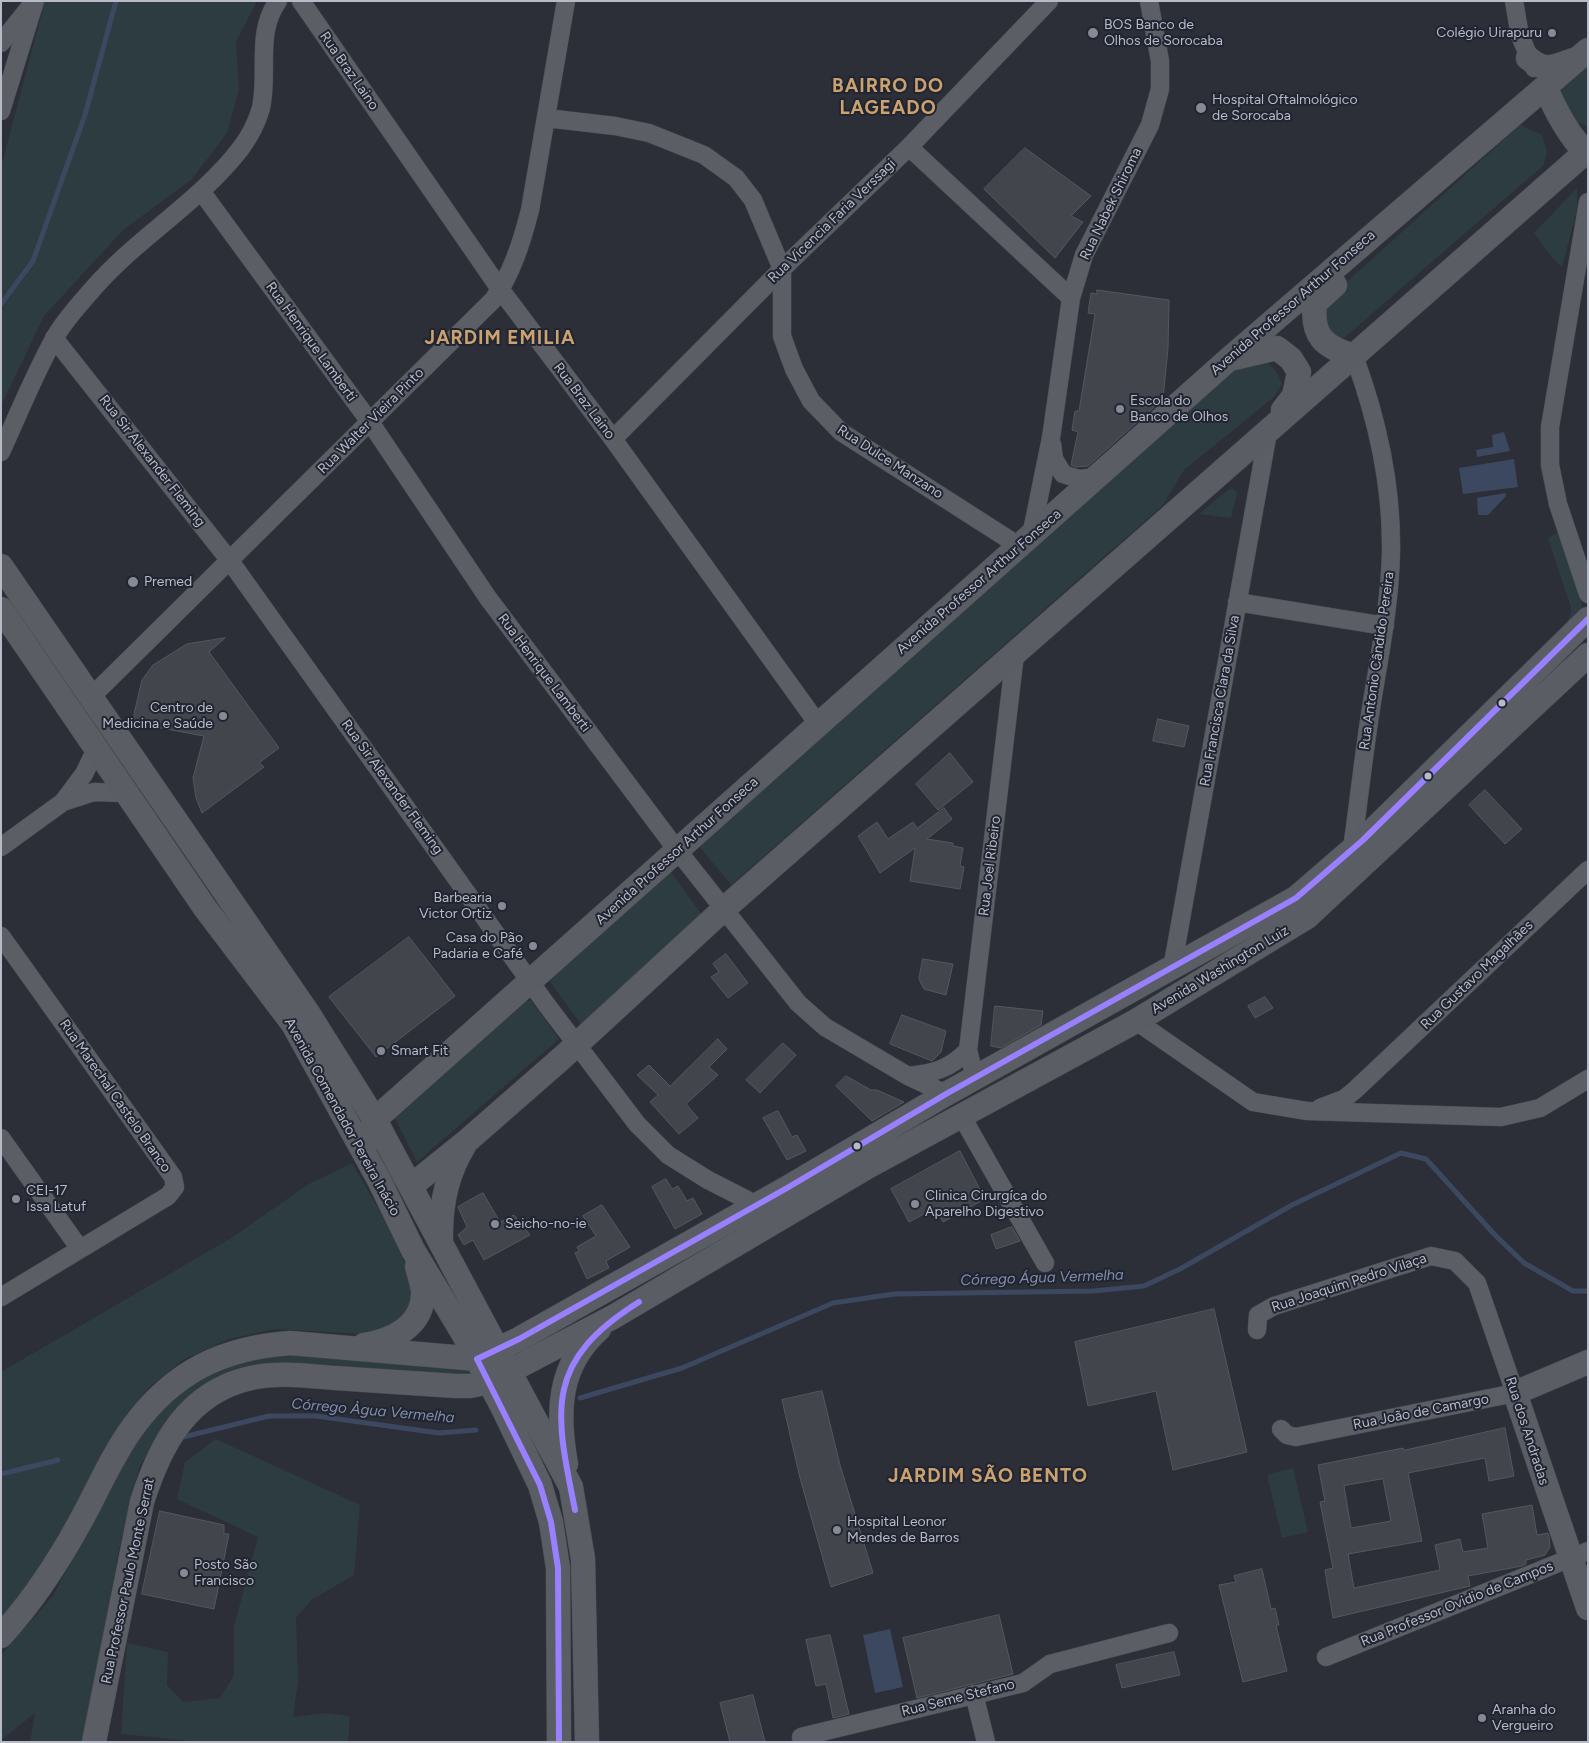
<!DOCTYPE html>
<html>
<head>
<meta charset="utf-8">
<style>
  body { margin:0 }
  #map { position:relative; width:1589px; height:1743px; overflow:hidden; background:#2c2f37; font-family:Figtree,sans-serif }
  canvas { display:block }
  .frame { position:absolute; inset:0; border:2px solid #b7bbc7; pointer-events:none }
</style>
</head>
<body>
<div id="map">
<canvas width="1589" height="1743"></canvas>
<div class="frame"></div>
</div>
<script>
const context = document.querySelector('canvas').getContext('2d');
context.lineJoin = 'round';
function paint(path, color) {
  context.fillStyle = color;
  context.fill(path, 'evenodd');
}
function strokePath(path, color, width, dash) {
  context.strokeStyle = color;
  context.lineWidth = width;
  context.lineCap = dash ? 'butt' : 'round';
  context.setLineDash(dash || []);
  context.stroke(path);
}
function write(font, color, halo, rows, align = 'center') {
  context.font = font + ' Figtree,sans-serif';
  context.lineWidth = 4;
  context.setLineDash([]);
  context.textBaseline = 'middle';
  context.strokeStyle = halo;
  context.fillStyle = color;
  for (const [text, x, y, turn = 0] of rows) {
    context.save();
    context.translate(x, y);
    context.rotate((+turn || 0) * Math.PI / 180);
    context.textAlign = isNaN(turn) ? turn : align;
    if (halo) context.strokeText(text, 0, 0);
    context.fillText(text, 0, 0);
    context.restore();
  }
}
const green = new Path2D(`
  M 45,1 L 257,1 L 236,42 L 239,89 L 227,133 L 192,179 L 123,230 L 44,316 L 1,406 L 1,167 Z
  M 1588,63 L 1588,126 C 1567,122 1566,104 1560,86 Z
  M 1520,125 L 1542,135 L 1547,151 L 1544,165 L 1338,343 L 1325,335 L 1319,307 Z
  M 1577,188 L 1577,210 L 1562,267 L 1554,260 L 1534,233 Z
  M 1256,359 C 1272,363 1276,368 1282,384 L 1274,397 L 1184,470 L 1163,505 L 731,885 L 694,840 L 1238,365 Z
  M 1229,489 L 1233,489 L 1237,493 L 1231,518 L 1199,514 Z
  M 1560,531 L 1579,588 L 1583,611 L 1561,634 L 1570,615 L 1571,607 L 1548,538 Z
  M 670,871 L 703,916 L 581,1024 L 548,979 Z
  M 523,1001 L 531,1001 L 559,1039 L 417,1162 L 394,1116 Z
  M 352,1163 C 369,1194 420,1269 409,1304 C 405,1318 392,1325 381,1335 L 276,1329 L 229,1339 L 183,1360 L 148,1388 L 109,1440 L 46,1565 L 1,1619 L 1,1372 L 233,1237 L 307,1185 Z
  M 291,1350 L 470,1368 L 469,1374 L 462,1378 L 282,1365 L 157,1437 L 139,1468 L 119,1549 L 83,1742 L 30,1742 L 35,1713 L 1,1740 L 1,1655 L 53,1596 L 100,1506 L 138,1438 L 162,1405 L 219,1366 Z
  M 216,1439 L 360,1505 L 354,1575 L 311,1600 L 296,1618 L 298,1681 L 293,1717 L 326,1713 L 350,1716 L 348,1742 L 203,1742 L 121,1734 L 127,1643 L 168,1652 L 167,1685 L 183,1702 L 220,1698 L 234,1675 L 234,1626 L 258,1537 L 177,1499 L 185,1462 Z
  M 1293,1468 L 1308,1532 L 1282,1538 L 1267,1475 Z`);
const water = new Path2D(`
  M 1504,432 L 1510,451 L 1477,457 L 1476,450 L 1493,447 L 1492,435 Z
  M 1514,459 L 1518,487 L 1463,494 L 1459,468 Z
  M 1505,493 L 1506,496 L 1488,515 L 1478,515 L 1477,498 Z
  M 890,1629 L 903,1687 L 875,1693 L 863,1635 Z`);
const stream = new Path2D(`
  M 1,304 L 33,261 L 85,115 L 116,1
  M 580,1398 L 682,1368 L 833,1303 L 894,1294 L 1094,1291 L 1144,1286 L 1180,1269 L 1292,1205 L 1401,1153 L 1426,1159 L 1494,1234 L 1524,1263 L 1573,1291 L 1588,1291
  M 179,1438 L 269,1416 L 316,1416 L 439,1433 L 476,1430
  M 1,1474 L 58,1460`);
const building = new Path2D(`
  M 1025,148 L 1091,196 L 1071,216 L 1083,222 L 1055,258 L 984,189 Z
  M 1097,290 L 1169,300 L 1168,348 L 1163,399 L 1088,466 L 1076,467 L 1071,465 L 1078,432 L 1072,430 L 1075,411 L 1079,411 L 1095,314 L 1088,313 L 1091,293 L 1097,294 Z
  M 225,638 L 209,652 L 279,748 L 259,763 L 264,767 L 202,813 L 196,798 L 193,778 L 204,736 L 134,723 L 134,714 L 142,680 L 153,665 L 187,644 Z
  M 1158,719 L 1189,726 L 1184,747 L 1153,741 Z
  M 950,753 L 973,782 L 938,810 L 916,784 Z
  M 1485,790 L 1522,829 L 1505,844 L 1469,805 Z
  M 944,808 L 952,819 L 927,839 L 953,843 L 953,846 L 963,848 L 960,866 L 964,867 L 960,889 L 910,881 L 915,848 L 880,873 L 858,836 L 877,822 L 888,839 L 913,822 L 917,828 Z
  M 409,937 L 455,996 L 376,1057 L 329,997 Z
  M 726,954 L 748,983 L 728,998 L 711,977 L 719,972 L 713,964 Z
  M 923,959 L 953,964 L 946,995 L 924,989 L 919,979 Z
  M 1265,997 L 1273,1008 L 1255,1018 L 1248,1006 Z
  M 995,1006 L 1043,1011 L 1041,1025 L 1001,1048 L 991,1046 Z
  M 902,1015 L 946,1031 L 941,1052 L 932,1061 L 890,1044 Z
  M 718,1039 L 727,1049 L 709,1067 L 718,1075 L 686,1104 L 698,1118 L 679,1134 L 650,1102 L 658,1095 L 637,1075 L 649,1065 L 670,1086 Z
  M 783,1043 L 796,1055 L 760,1093 L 746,1080 Z
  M 846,1076 L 871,1090 L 877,1090 L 904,1102 L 872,1121 L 836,1086 Z
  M 778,1111 L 792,1137 L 797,1135 L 806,1151 L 787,1160 L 763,1118 Z
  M 960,1151 L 985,1199 L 943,1222 L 935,1208 L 909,1222 L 891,1189 Z
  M 666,1179 L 672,1189 L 678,1186 L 687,1201 L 693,1198 L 702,1214 L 675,1229 L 652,1187 Z
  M 483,1193 L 500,1222 L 514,1215 L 530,1235 L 484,1260 L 473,1240 L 464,1245 L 458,1235 L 467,1227 L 458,1207 Z
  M 602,1205 L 630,1247 L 606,1261 L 609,1268 L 587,1279 L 575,1253 L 579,1251 L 577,1247 L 596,1236 L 583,1216 Z
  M 1012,1227 L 1020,1241 L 996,1249 L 991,1235 Z
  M 1214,1309 L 1247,1452 L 1173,1470 L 1156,1391 L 1088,1406 L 1075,1342 Z
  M 822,1391 L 840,1465 L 873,1573 L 831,1587 L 800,1478 L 782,1400 Z
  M 1505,1428 L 1514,1476 L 1489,1481 L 1485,1458 L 1408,1473 L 1422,1541 L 1348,1554 L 1354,1588 L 1440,1570 L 1435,1545 L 1460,1539 L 1463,1552 L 1488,1548 L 1482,1514 L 1532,1505 L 1537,1535 L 1548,1533 L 1549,1536 L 1550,1547 L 1545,1555 L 1526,1560 L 1526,1564 L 1522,1566 L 1468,1576 L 1470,1586 L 1333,1618 L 1325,1570 L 1333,1568 L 1320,1502 L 1325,1501 L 1318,1465 L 1403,1448 L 1404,1450 ZM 1383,1479 L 1391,1521 L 1351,1528 L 1344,1486 Z
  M 160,1511 L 224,1525 L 224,1534 L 229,1534 L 214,1609 L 142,1594 Z
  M 1262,1569 L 1271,1609 L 1275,1608 L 1279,1625 L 1276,1625 L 1287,1671 L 1243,1682 L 1219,1585 L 1236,1582 L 1234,1576 Z
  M 999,1615 L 1013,1674 L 917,1698 L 903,1638 Z
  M 830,1635 L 849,1714 L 833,1718 L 826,1684 L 816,1686 L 806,1640 Z
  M 1174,1652 L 1180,1675 L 1122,1688 L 1116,1665 Z
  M 753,1695 L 765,1742 L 730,1742 L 720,1703 Z`);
const street = new Path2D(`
  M 301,1 L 500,289 L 613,439 L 818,724
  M 1514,1 L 1520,36 L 1534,68
  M 1,43 L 29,8
  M 1,111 L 35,1
  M 546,118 L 615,126 L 649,133 L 704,155 L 736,178 L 753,200 L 782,269 L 782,336 L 794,369 L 811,401 L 841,432 L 1019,546
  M 909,147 L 1071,298
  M 201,191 L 370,422 L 488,598 L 671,842 L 798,1003 L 825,1027 L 908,1076 L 946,1094
  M 1588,202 L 1550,427 L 1550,465 L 1558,504 L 1588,594
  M 54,338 L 230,561 L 546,1004 L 637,1124 L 668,1155 L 708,1180 L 757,1205
  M 613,439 L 782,269 L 909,147 L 1049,1
  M 1052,444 L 1054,459 L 1063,474 L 1079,479 L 1099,477
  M 1,452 C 18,415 34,375 54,339 C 63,322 78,306 91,291 C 136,238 199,203 241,148 C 250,136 257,122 261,108 C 269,72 255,33 278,1
  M 1031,536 L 1051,438 L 1071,298 L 1084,255 L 1150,125 L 1160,89 L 1160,61 L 1149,1
  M 1237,602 L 1385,626
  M 92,696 L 493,300 C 512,274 522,241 530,210 L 566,1
  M 96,749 L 84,774 L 63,802 L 94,792 L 125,793
  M 1,847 L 63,802
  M 1352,849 C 1359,800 1364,751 1372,702 C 1380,653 1390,603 1391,552 C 1392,486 1377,418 1354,356
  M 1,936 L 173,1177 L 175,1187 L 168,1196 L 1,1297
  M 1172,969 L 1268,432
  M 1136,1021 L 1253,1102 L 1307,1111 L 1501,1117 L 1540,1108 L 1588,1079
  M 908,1076 C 934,1073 950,1069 968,1050
  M 975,1078 L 968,1050 L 1015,654
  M 1320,1108 L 1344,1099 L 1355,1090 L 1588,870
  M 961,1115 L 1045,1263
  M 1,1138 L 80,1249
  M 1257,1330 L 1258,1315 L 1274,1306 L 1431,1256 L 1455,1261 L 1477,1283 L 1515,1393 L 1296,1437 L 1287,1435 L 1281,1429
  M 1326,1657 L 1588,1551
  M 974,1694 L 986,1742
  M 803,1742 L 801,1737 L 1023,1683 L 1050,1664 L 1169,1633`);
const secondary = new Path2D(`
  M 1528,58 C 1546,73 1553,67 1573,60
  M 1546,88 C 1556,112 1567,133 1585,152
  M 1335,285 L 1315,303 C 1311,336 1324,347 1354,356
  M 1234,358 L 1277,348 L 1291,359 L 1299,372 L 1294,396 L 1283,410
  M 1,566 L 308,1013 L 375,1120 L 571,1487 L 583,1559 L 587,1742
  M 1,609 L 205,908 L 293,1024 L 379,1180 L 413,1250 L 464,1335 L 501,1404 L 540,1485 L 551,1522 L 558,1568 L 559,1742
  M 363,1150 L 375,1120 L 381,1114 L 1229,359 L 1588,50
  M 411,1186 L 467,1141 L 563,1057 L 725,908 L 1588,150
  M 441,1241 C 440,1207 446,1175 464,1146
  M 364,1345 C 392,1341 423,1326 423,1293 C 423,1285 419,1275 417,1266
  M 1588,1362 L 1515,1393 L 1588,1608
  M 566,1464 C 557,1414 557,1366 599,1329
  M 1,1636 C 32,1602 57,1564 79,1524 C 97,1492 111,1457 133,1427 C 173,1372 222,1348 290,1343 L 477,1359 L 519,1339 L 787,1188 L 946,1094 L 1296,898 L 1363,840 L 1588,619
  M 94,1742 L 142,1502 C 160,1445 187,1392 251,1378 C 279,1372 307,1376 335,1378 C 375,1381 416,1383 456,1386 L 470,1386 L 489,1382 L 613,1317 L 869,1166 L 1136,1021 L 1307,917 L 1588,655`);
const bus1 = new Path2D(`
  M 575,1510 C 555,1411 543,1362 639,1302
  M 559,1742 L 558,1568 L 551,1522 L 540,1485 L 477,1359 L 519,1339 L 787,1188 L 946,1094 L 1296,898 L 1363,840 L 1588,619`);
const markers = [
  [1093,33,6,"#868a95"],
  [1552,33,5,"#868a95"],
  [1201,108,6,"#868a95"],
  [1120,409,5,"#868a95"],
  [133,582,6,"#868a95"],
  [1502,703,4.5,"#b7bbc7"],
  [223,716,5,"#868a95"],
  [1428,776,4.5,"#b7bbc7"],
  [502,906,5,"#868a95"],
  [533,946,5,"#868a95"],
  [381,1051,5,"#868a95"],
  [857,1146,4.5,"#b7bbc7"],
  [16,1199,5,"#868a95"],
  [915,1204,5,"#868a95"],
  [495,1224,5,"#868a95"],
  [837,1530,5,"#868a95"],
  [184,1573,5,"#868a95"],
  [1482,1718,5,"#868a95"]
];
const poiNames = [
  ["BOS Banco de",1104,25],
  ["Olhos de Sorocaba",1104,41],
  ["Colégio Uirapuru",1542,33,"right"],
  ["Hospital Oftalmológico",1212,100],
  ["de Sorocaba",1212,116],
  ["Escola do",1130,401],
  ["Banco de Olhos",1130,417],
  ["Premed",144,582],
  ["Centro de",213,708,"right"],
  ["Medicina e Saúde",213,724,"right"],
  ["Barbearia",492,898,"right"],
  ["Victor Ortiz",492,914,"right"],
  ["Casa do Pão",523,938,"right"],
  ["Padaria e Café",523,954,"right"],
  ["Smart Fit",391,1051],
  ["CEI-17",26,1191],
  ["Issa Latuf",26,1207],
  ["Clinica Cirurgíca do",925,1196],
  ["Aparelho Digestivo",925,1212],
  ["Seicho-no-ie",505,1224],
  ["Hospital Leonor",847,1522],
  ["Mendes de Barros",847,1538],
  ["Posto São",194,1565],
  ["Francisco",194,1581],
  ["Aranha do",1492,1710],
  ["Vergueiro",1492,1726]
];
const streetNames = [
  ["Rua Braz Laino",349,71,55],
  ["Rua Nabek Shiroma",1111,204,-64],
  ["Rua Vicencia Faria Verssagi",832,221,-44],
  ["Avenida Professor Arthur Fonseca",1293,303,-41],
  ["Rua Henrique Lamberti",311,342,54],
  ["Rua Braz Laino",584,401,53],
  ["Rua Walter Vieira Pinto",371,421,-45],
  ["Rua Sir Alexander Fleming",152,461,52],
  ["Rua Dulce Manzano",890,462,33],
  ["Avenida Professor Arthur Fonseca",979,582,-41],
  ["Rua Antonio Cândido Pereira",1377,661,-82],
  ["Rua Henrique Lamberti",544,673,53],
  ["Rua Francisca Clara da Silva",1220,701,-80],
  ["Rua Sir Alexander Fleming",392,787,54],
  ["Avenida Professor Arthur Fonseca",677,851,-42],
  ["Rua Joel Ribeiro",990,866,-83],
  ["Avenida Washington Luiz",1220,970,-31],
  ["Rua Gustavo Magalhães",1477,975,-44],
  ["Rua Marechal Castelo Branco",115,1096,55],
  ["Avenida Comendador Pereira Inácio",342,1117,61],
  ["Rua Joaquim Pedro Vilaça",1349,1283,-18],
  ["Rua João de Camargo",1421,1412,-11],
  ["Rua dos Andradas",1527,1431,72],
  ["Rua Professor Paulo Monte Serrat",128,1581,-78],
  ["Rua Professor Ovidio de Campos",1457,1604,-22],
  ["Rua Seme Stefano",958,1698,-14]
];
const waterNames = [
  ["Córrego Água Vermelha",1042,1278,-2],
  ["Córrego Àgua Vermelha",373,1411,5]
];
const districtNames = [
  ["BAIRRO DO",888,86],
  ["LAGEADO",888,108],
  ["JARDIM EMILIA",500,338],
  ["JARDIM SÃO BENTO",988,1476]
];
paint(green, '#2d3c40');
paint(water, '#3c485f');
strokePath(stream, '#3c485f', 5);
paint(building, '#42454c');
strokePath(building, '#54575f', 1);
strokePath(street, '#484a50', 19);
strokePath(secondary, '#484a50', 25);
strokePath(street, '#5c5e65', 18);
strokePath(secondary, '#5a5d64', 24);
strokePath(bus1, '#9880ff', 6);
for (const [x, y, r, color] of markers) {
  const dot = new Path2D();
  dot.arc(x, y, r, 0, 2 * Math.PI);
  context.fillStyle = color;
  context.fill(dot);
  strokePath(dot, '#202531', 2);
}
write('14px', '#b7bbc7', '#202531', poiNames, 'left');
write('14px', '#b7bbc7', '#202531', streetNames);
write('italic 15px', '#818eab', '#202531', waterNames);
context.letterSpacing = '1px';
write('bold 19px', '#caa16f', '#202531', districtNames);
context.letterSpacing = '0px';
</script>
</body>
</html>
